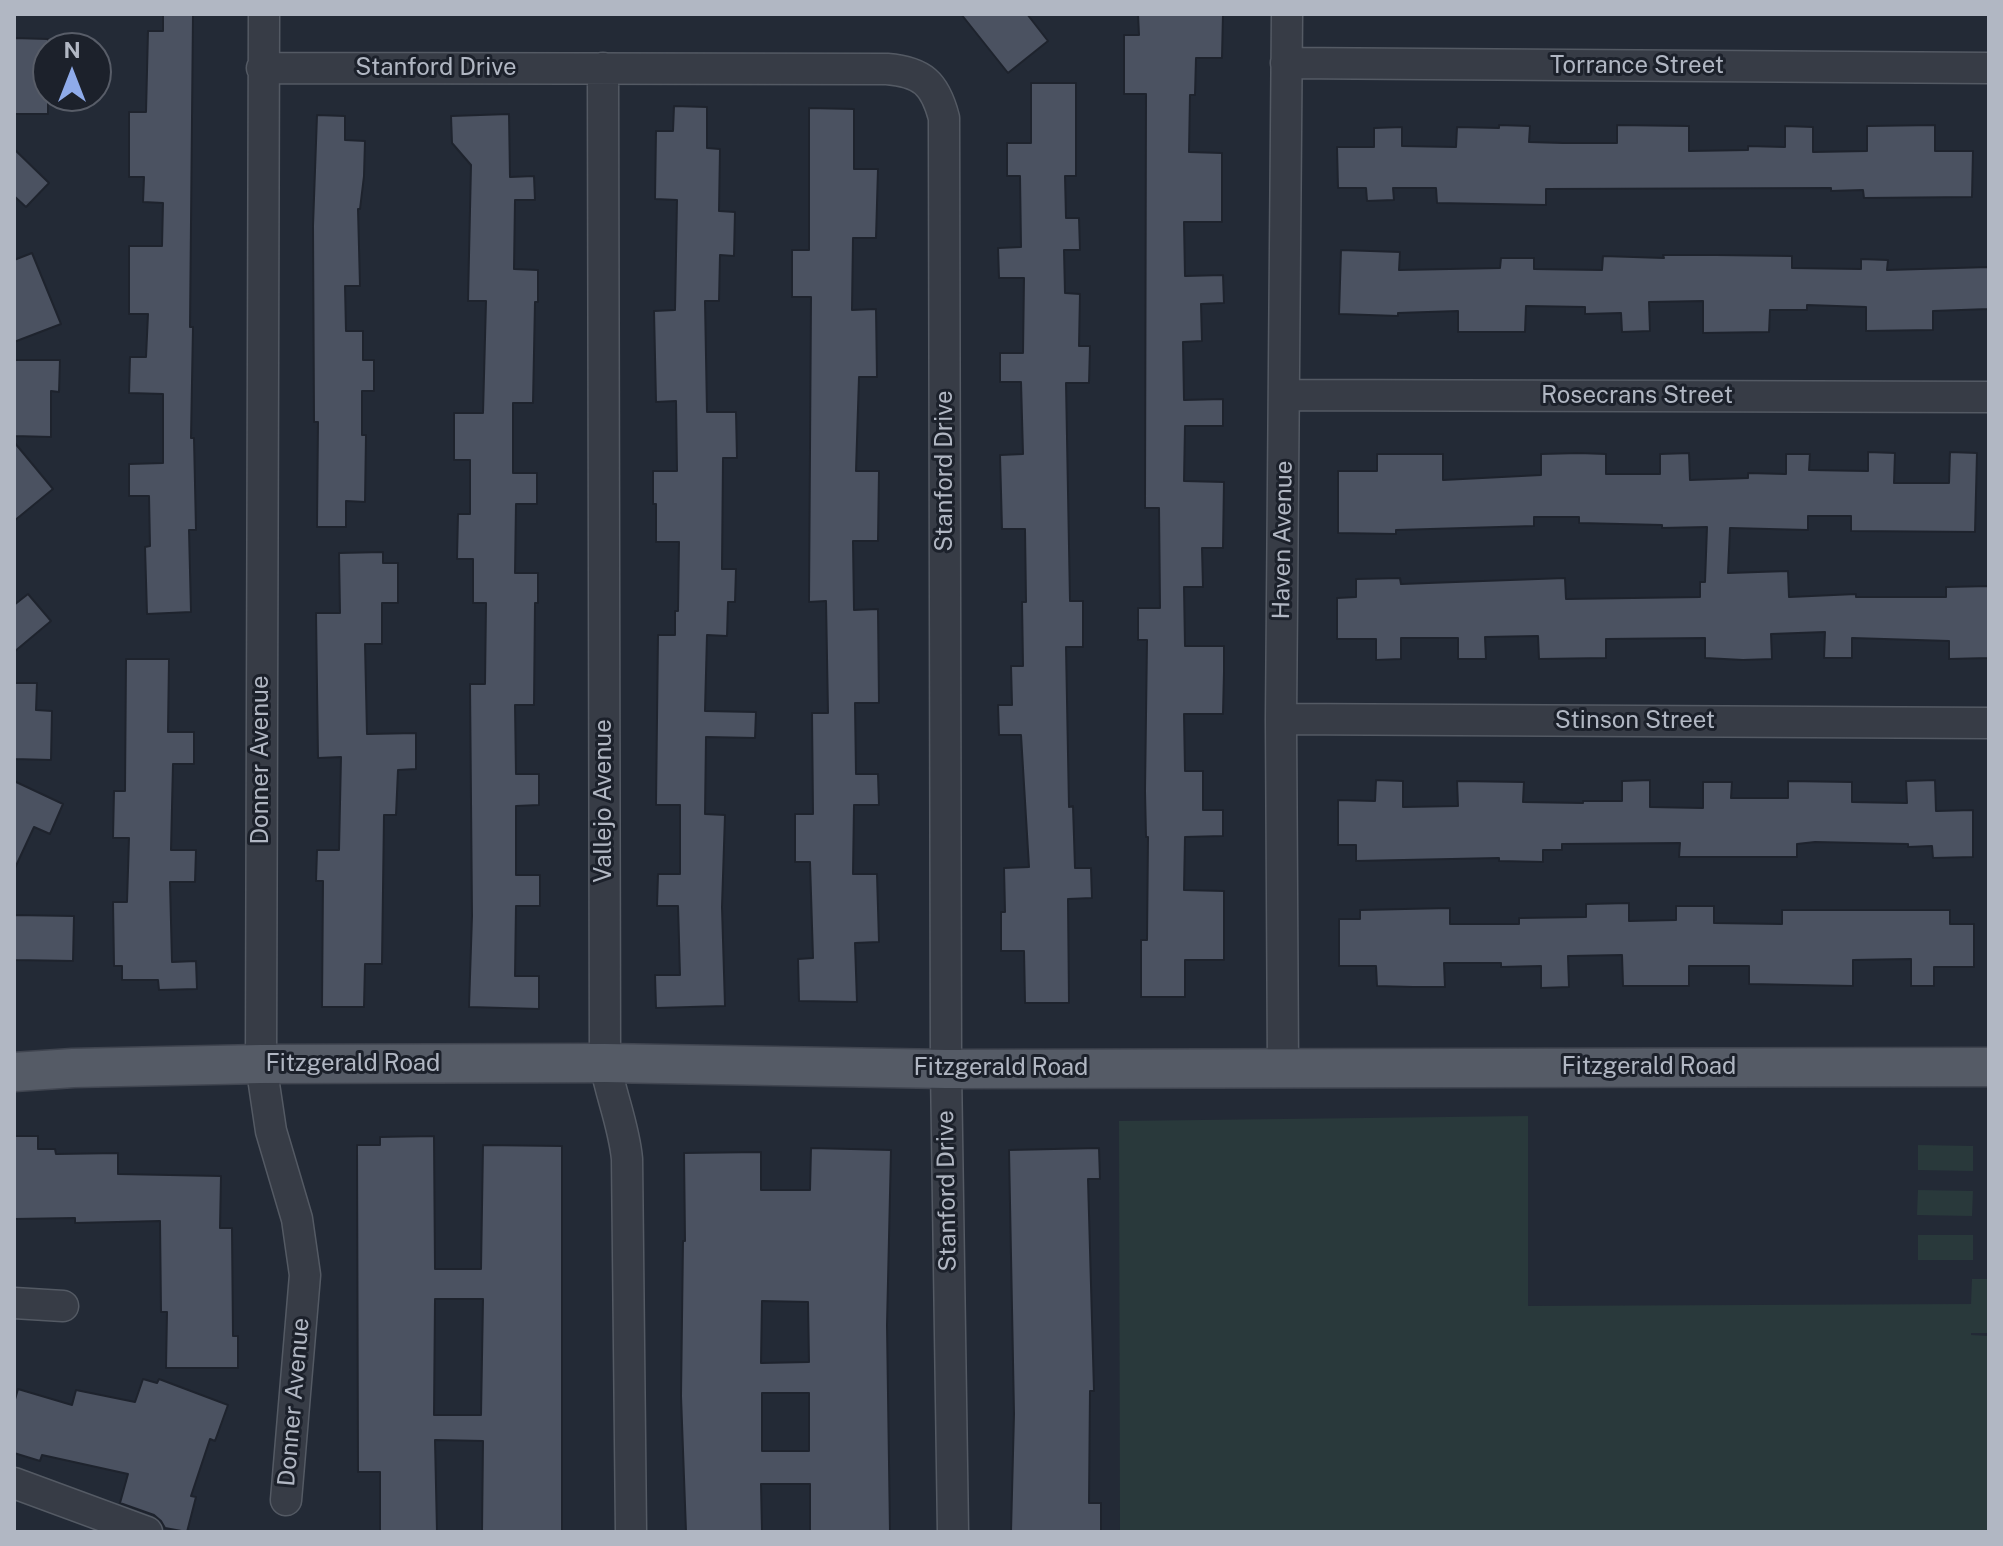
<!DOCTYPE html>
<html>
<head>
<meta charset="utf-8">
<style>
  body { margin:0 }
  #map { position:relative; width:2003px; height:1546px; overflow:hidden; background:#232a36; font-family:"Public Sans",sans-serif }
  canvas { display:block }
  .frame { position:absolute; inset:0; border:16px solid #b1b7c3; pointer-events:none }
  .north { position:absolute; left:32px; top:32px; width:80px; height:80px; box-sizing:border-box; background:#1c212b; border:2px solid #585d68; border-radius:50%; rotate:0deg; font-size:22px; font-weight:700; line-height:32px; text-align:center; color:#b1b7c3 }
  .north::after { content:''; display:block; margin:auto; width:28px; height:36px; background:#8fabea; clip-path:polygon(50% 0,100% 100%,50% 72%,0 100%) }
</style>
</head>
<body>
<div id="map">
<canvas width="2003" height="1546"></canvas>
<div class="frame"></div>
<div class="north">N</div>
</div>
<script>
const context = document.querySelector('canvas').getContext('2d');
context.lineJoin = 'round';
function paint(path, color) {
  context.fillStyle = color;
  context.fill(path, 'evenodd');
}
function strokePath(path, color, width, dash) {
  context.strokeStyle = color;
  context.lineWidth = width;
  context.lineCap = dash ? 'butt' : 'round';
  context.setLineDash(dash || []);
  context.stroke(path);
}
function write(font, color, halo, rows, align = 'center') {
  context.font = font + ' "Public Sans",sans-serif';
  context.lineWidth = 6;
  context.setLineDash([]);
  context.textBaseline = 'middle';
  context.strokeStyle = halo;
  context.fillStyle = color;
  for (const [text, x, y, turn = 0] of rows) {
    context.save();
    context.translate(x, y);
    context.rotate((+turn || 0) * Math.PI / 180);
    context.textAlign = isNaN(turn) ? turn : align;
    if (halo) context.strokeText(text, 0, 0);
    context.fillText(text, 0, 0);
    context.restore();
  }
}
const green = new Path2D(`
  M 1528,1116 L 1528,1306 L 1971,1304 L 1972,1279 L 1989,1279 L 1989,1333 L 1971,1333 L 1971,1335 L 1989,1336 L 1989,1532 L 1120,1532 L 1119,1121 Z
  M 1918,1145 L 1973,1146 L 1973,1171 L 1918,1170 Z
  M 1918,1190 L 1973,1191 L 1972,1216 L 1917,1215 Z
  M 1918,1235 L 1973,1235 L 1973,1260 L 1918,1260 Z`);
const building = new Path2D(`
  M 163,14 L 193,14 L 190,327 L 193,327 L 191,438 L 194,438 L 196,530 L 189,530 L 191,612 L 147,614 L 145,547 L 150,546 L 149,496 L 129,496 L 129,464 L 163,463 L 163,394 L 129,393 L 130,357 L 146,357 L 148,314 L 129,314 L 129,246 L 162,246 L 163,203 L 143,202 L 144,177 L 129,177 L 129,112 L 146,112 L 148,31 L 163,31 Z
  M 961,14 L 1027,14 L 1048,41 L 1008,73 Z
  M 1138,14 L 1223,14 L 1222,58 L 1196,58 L 1195,95 L 1190,95 L 1189,152 L 1222,153 L 1222,222 L 1184,222 L 1185,276 L 1223,275 L 1224,303 L 1201,304 L 1202,341 L 1183,342 L 1184,400 L 1223,399 L 1223,426 L 1185,426 L 1184,481 L 1224,482 L 1223,548 L 1202,548 L 1203,587 L 1184,587 L 1185,646 L 1224,646 L 1224,672 L 1223,714 L 1184,714 L 1185,771 L 1203,771 L 1203,810 L 1223,810 L 1223,836 L 1185,837 L 1184,890 L 1224,891 L 1224,960 L 1185,960 L 1185,997 L 1141,997 L 1141,940 L 1147,940 L 1148,837 L 1146,837 L 1145,791 L 1147,640 L 1138,640 L 1138,608 L 1160,608 L 1159,508 L 1145,508 L 1146,94 L 1124,94 L 1124,35 L 1139,35 Z
  M 14,38 L 48,39 L 48,114 L 14,114 Z
  M 1031,83 L 1076,83 L 1076,176 L 1065,176 L 1066,218 L 1079,218 L 1080,250 L 1064,250 L 1065,293 L 1080,294 L 1079,346 L 1090,346 L 1089,383 L 1066,383 L 1070,601 L 1083,601 L 1083,647 L 1066,647 L 1069,807 L 1073,806 L 1075,868 L 1091,868 L 1092,898 L 1068,899 L 1069,1003 L 1025,1003 L 1024,951 L 1001,951 L 1001,912 L 1005,912 L 1004,868 L 1029,867 L 1021,735 L 999,735 L 998,705 L 1012,705 L 1011,666 L 1023,666 L 1022,602 L 1026,602 L 1025,529 L 1002,529 L 1000,455 L 1023,454 L 1021,382 L 1000,382 L 1000,353 L 1023,353 L 1024,278 L 999,278 L 998,248 L 1021,247 L 1020,176 L 1007,176 L 1007,143 L 1031,143 Z
  M 674,106 L 707,107 L 707,148 L 720,149 L 719,211 L 735,212 L 734,256 L 720,255 L 719,301 L 705,301 L 707,412 L 736,412 L 737,458 L 723,458 L 722,569 L 736,569 L 735,602 L 728,602 L 727,636 L 707,635 L 705,711 L 756,712 L 755,738 L 706,737 L 705,814 L 725,815 L 722,907 L 725,1006 L 656,1008 L 655,975 L 680,975 L 678,906 L 657,906 L 658,874 L 680,874 L 680,805 L 656,805 L 658,635 L 675,635 L 675,611 L 678,611 L 679,542 L 656,542 L 656,504 L 653,504 L 653,471 L 677,471 L 676,401 L 656,402 L 654,311 L 675,310 L 677,200 L 655,199 L 656,131 L 673,131 Z
  M 809,108 L 854,109 L 854,169 L 878,169 L 876,238 L 853,238 L 852,310 L 876,309 L 877,377 L 859,377 L 856,471 L 879,471 L 878,541 L 853,541 L 854,610 L 878,609 L 879,703 L 855,703 L 856,774 L 878,774 L 879,805 L 854,805 L 853,874 L 877,874 L 879,942 L 855,943 L 857,1002 L 799,1001 L 798,959 L 813,958 L 810,862 L 795,862 L 795,814 L 813,814 L 812,713 L 828,713 L 826,601 L 809,602 L 811,297 L 792,297 L 792,250 L 809,250 Z
  M 509,114 L 510,177 L 534,176 L 535,200 L 515,200 L 514,269 L 538,270 L 538,302 L 535,302 L 533,403 L 513,403 L 513,473 L 537,473 L 537,504 L 516,504 L 515,573 L 538,573 L 538,603 L 535,603 L 534,705 L 515,705 L 516,774 L 539,774 L 539,805 L 516,806 L 516,875 L 540,875 L 540,906 L 516,906 L 515,976 L 539,976 L 539,1009 L 469,1007 L 472,916 L 470,684 L 485,684 L 486,603 L 473,603 L 473,559 L 457,559 L 458,514 L 470,514 L 470,460 L 454,460 L 454,413 L 483,413 L 486,301 L 468,301 L 471,165 L 452,143 L 451,116 Z
  M 317,115 L 345,116 L 345,140 L 365,141 L 364,176 L 360,209 L 358,209 L 360,286 L 345,286 L 346,331 L 363,331 L 363,360 L 374,360 L 374,391 L 362,391 L 362,435 L 366,435 L 365,502 L 346,501 L 346,527 L 317,527 L 318,422 L 314,422 L 313,226 Z
  M 1499,125 L 1530,126 L 1529,142 L 1563,143 L 1617,143 L 1617,125 L 1689,126 L 1689,151 L 1748,150 L 1748,146 L 1785,147 L 1785,126 L 1813,127 L 1813,152 L 1867,151 L 1867,126 L 1935,125 L 1935,151 L 1973,151 L 1972,197 L 1864,198 L 1863,190 L 1831,191 L 1831,188 L 1546,189 L 1546,205 L 1437,203 L 1436,188 L 1393,188 L 1394,200 L 1367,201 L 1366,188 L 1338,188 L 1337,147 L 1374,147 L 1374,128 L 1402,127 L 1402,146 L 1456,147 L 1457,127 L 1499,128 Z
  M 14,149 L 49,183 L 26,207 L 14,196 Z
  M 1341,250 L 1400,252 L 1399,270 L 1500,268 L 1501,258 L 1534,258 L 1534,269 L 1602,270 L 1603,256 L 1664,258 L 1663,255 L 1716,255 L 1792,256 L 1792,268 L 1861,269 L 1861,259 L 1888,260 L 1887,270 L 1989,267 L 1989,309 L 1933,311 L 1933,330 L 1866,331 L 1866,307 L 1807,305 L 1807,310 L 1770,310 L 1769,332 L 1703,333 L 1703,301 L 1649,302 L 1650,331 L 1622,332 L 1621,313 L 1585,314 L 1585,307 L 1526,306 L 1525,332 L 1458,332 L 1458,311 L 1398,313 L 1398,316 L 1339,314 Z
  M 32,253 L 61,324 L 14,342 L 14,260 Z
  M 14,360 L 60,360 L 59,392 L 51,391 L 51,437 L 14,436 Z
  M 14,442 L 53,489 L 14,521 Z
  M 1868,452 L 1895,453 L 1894,483 L 1949,483 L 1950,452 L 1977,453 L 1975,532 L 1851,531 L 1851,516 L 1808,516 L 1808,530 L 1730,528 L 1728,573 L 1788,571 L 1789,597 L 1856,594 L 1856,597 L 1946,597 L 1946,587 L 1989,586 L 1989,658 L 1949,659 L 1949,641 L 1852,638 L 1852,658 L 1824,658 L 1825,632 L 1771,634 L 1772,659 L 1743,660 L 1705,658 L 1705,638 L 1606,639 L 1606,658 L 1539,659 L 1538,636 L 1485,637 L 1486,659 L 1458,659 L 1458,638 L 1401,638 L 1401,659 L 1376,660 L 1376,639 L 1337,639 L 1337,598 L 1356,597 L 1356,579 L 1400,578 L 1401,584 L 1565,578 L 1566,599 L 1700,597 L 1700,582 L 1705,582 L 1707,527 L 1662,528 L 1662,525 L 1579,523 L 1579,517 L 1534,517 L 1534,526 L 1396,530 L 1396,534 L 1338,533 L 1338,471 L 1377,471 L 1377,454 L 1443,454 L 1443,480 L 1541,475 L 1541,454 L 1579,453 L 1606,454 L 1606,474 L 1660,474 L 1660,454 L 1689,453 L 1690,480 L 1748,478 L 1748,473 L 1786,474 L 1786,454 L 1810,454 L 1809,470 L 1868,471 Z
  M 383,552 L 383,563 L 398,563 L 398,603 L 382,603 L 382,644 L 365,644 L 367,734 L 416,733 L 416,769 L 398,770 L 396,815 L 384,815 L 382,964 L 365,964 L 364,1007 L 322,1007 L 323,881 L 316,881 L 317,850 L 339,850 L 341,757 L 318,758 L 316,613 L 340,613 L 339,553 Z
  M 28,594 L 51,621 L 14,652 L 14,605 Z
  M 126,659 L 169,659 L 168,732 L 194,732 L 194,764 L 173,764 L 171,850 L 196,850 L 195,882 L 170,882 L 172,962 L 196,961 L 197,989 L 159,990 L 158,980 L 122,980 L 122,966 L 114,966 L 113,902 L 127,902 L 129,838 L 113,838 L 114,791 L 125,791 Z
  M 14,683 L 37,683 L 36,710 L 52,711 L 51,760 L 14,759 Z
  M 1376,780 L 1403,781 L 1403,807 L 1458,806 L 1457,781 L 1524,782 L 1523,802 L 1583,803 L 1583,801 L 1622,801 L 1622,781 L 1650,780 L 1650,807 L 1703,808 L 1703,782 L 1732,782 L 1731,798 L 1788,798 L 1788,781 L 1852,782 L 1852,802 L 1907,803 L 1906,781 L 1935,780 L 1936,811 L 1973,810 L 1973,857 L 1933,858 L 1932,846 L 1908,847 L 1908,844 L 1815,842 L 1797,844 L 1797,857 L 1679,857 L 1680,843 L 1562,844 L 1562,850 L 1543,850 L 1543,862 L 1499,861 L 1499,858 L 1356,861 L 1356,845 L 1338,845 L 1338,800 L 1375,801 Z
  M 14,781 L 63,804 L 50,834 L 34,827 L 14,870 Z
  M 1629,903 L 1629,921 L 1676,920 L 1676,906 L 1714,906 L 1714,923 L 1782,924 L 1782,910 L 1950,910 L 1950,924 L 1974,924 L 1974,967 L 1934,967 L 1934,986 L 1911,986 L 1911,959 L 1853,960 L 1853,986 L 1749,984 L 1749,966 L 1689,966 L 1689,986 L 1623,986 L 1622,955 L 1568,956 L 1569,987 L 1541,988 L 1541,966 L 1501,967 L 1501,963 L 1444,963 L 1445,987 L 1413,987 L 1377,986 L 1376,966 L 1339,966 L 1339,919 L 1360,919 L 1360,910 L 1450,908 L 1450,924 L 1519,924 L 1519,918 L 1586,917 L 1586,904 Z
  M 14,915 L 74,916 L 73,961 L 14,960 Z
  M 14,1136 L 38,1136 L 38,1149 L 55,1149 L 56,1154 L 118,1153 L 118,1174 L 221,1176 L 220,1228 L 232,1228 L 233,1336 L 238,1336 L 238,1368 L 166,1368 L 167,1312 L 161,1312 L 160,1221 L 75,1223 L 75,1218 L 14,1219 Z
  M 434,1136 L 435,1269 L 481,1269 L 483,1145 L 562,1146 L 562,1532 L 482,1532 L 483,1441 L 435,1440 L 437,1532 L 380,1532 L 380,1472 L 358,1472 L 357,1145 L 380,1145 L 380,1137 ZM 435,1299 L 483,1299 L 481,1415 L 434,1415 Z
  M 811,1148 L 891,1150 L 887,1325 L 890,1532 L 810,1532 L 810,1484 L 761,1484 L 762,1532 L 686,1532 L 681,1396 L 683,1241 L 685,1241 L 684,1153 L 761,1152 L 761,1190 L 810,1190 ZM 762,1301 L 808,1302 L 809,1362 L 761,1363 ZM 762,1393 L 809,1393 L 809,1451 L 762,1451 Z
  M 1099,1148 L 1100,1179 L 1088,1179 L 1094,1391 L 1090,1391 L 1089,1503 L 1101,1503 L 1101,1532 L 1011,1532 L 1014,1414 L 1009,1150 Z
  M 143,1379 L 157,1383 L 159,1379 L 228,1405 L 215,1441 L 210,1439 L 191,1496 L 196,1497 L 187,1532 L 165,1528 L 161,1521 L 154,1515 L 120,1503 L 128,1474 L 42,1455 L 40,1461 L 14,1453 L 14,1403 L 18,1389 L 72,1405 L 76,1390 L 135,1402 Z`);
const minor = new Path2D(`
  M 264,14 L 261,1064 L 271,1131 L 297,1219 L 305,1275 L 286,1500
  M 1286,63 L 1989,68
  M 262,68 L 887,69 C 922,72 935,83 944,118 L 946,1069 L 953,1532
  M 603,68 L 605,1063 C 611,1096 624,1126 627,1159 L 631,1532
  M 1285,395 L 1989,397
  M 1281,719 L 1989,723
  M 1283,1067 L 1281,719 L 1287,14
  M 14,1303 L 63,1306
  M 14,1483 L 147,1532`);
const major = new Path2D(`
  M 14,1072 L 73,1068 L 261,1064 L 605,1063 L 946,1069 L 1989,1067`);
const streetNames = [
  ["Torrance Street",1637,66],
  ["Stanford Drive",436,68],
  ["Rosecrans Street",1637,396],
  ["Stanford Drive",945,471,-90],
  ["Haven Avenue",1283,540,-89],
  ["Stinson Street",1635,721],
  ["Donner Avenue",261,760,-90],
  ["Vallejo Avenue",604,801,-90],
  ["Fitzgerald Road",353,1064],
  ["Fitzgerald Road",1649,1067],
  ["Fitzgerald Road",1001,1068],
  ["Stanford Drive",947,1191,-91],
  ["Donner Avenue",294,1402,-85]
];
paint(green, '#29393b');
paint(building, '#4b5261');
strokePath(building, '#1e232d', 2);
strokePath(minor, '#545a64', 33);
strokePath(major, '#404550', 41);
strokePath(minor, '#373c46', 30);
strokePath(major, '#555b66', 38);
write('24px', '#b1b7c3', '#1c212b', streetNames);
</script>
</body>
</html>
